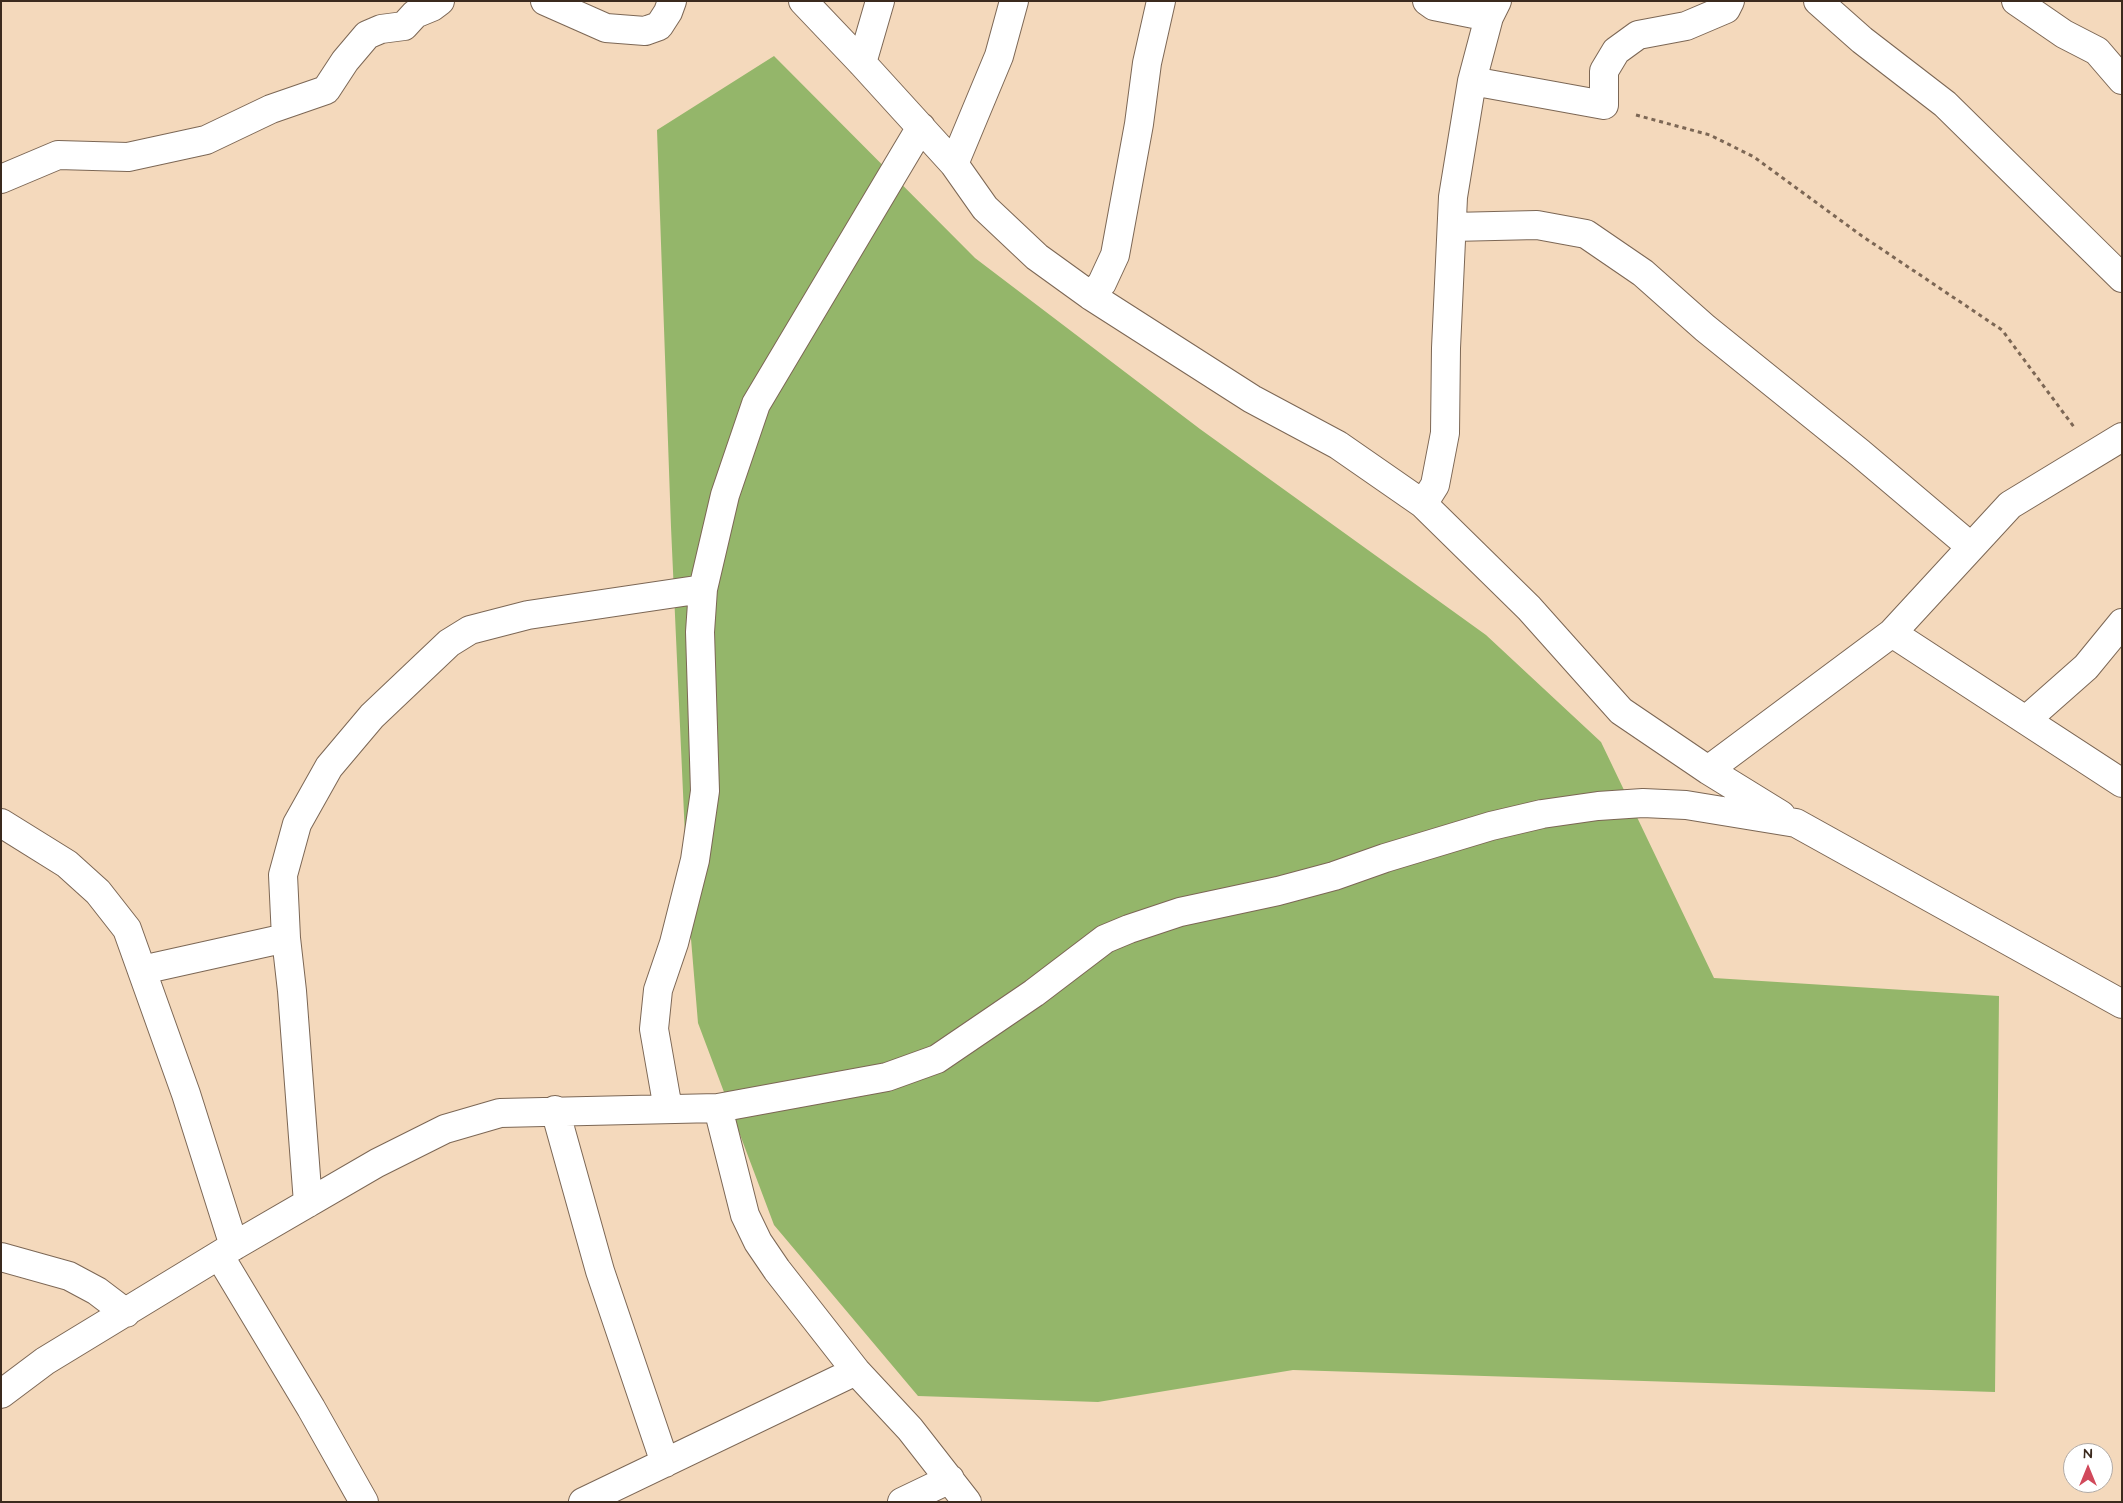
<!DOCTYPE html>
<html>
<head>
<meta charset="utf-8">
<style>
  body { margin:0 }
  #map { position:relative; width:2123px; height:1503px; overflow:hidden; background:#f4d9bc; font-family:"Architects Daughter",sans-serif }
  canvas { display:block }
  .frame { position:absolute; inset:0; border:2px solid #3b2a1e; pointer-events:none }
  .north { position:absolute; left:2063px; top:1443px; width:50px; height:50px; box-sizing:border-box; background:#fff; border:1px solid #b1aaa5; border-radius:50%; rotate:0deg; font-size:14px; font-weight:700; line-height:20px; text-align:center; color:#3b2a1e }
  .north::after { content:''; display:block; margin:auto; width:18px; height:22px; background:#d1495b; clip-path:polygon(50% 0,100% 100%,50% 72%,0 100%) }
</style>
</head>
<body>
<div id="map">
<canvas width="2123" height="1503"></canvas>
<div class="frame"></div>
<div class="north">N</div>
</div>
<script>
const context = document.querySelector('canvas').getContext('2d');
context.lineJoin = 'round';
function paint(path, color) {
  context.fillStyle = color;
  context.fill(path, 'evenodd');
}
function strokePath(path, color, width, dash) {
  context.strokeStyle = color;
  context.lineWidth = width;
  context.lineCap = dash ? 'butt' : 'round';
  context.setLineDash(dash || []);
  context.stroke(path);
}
const forest = new Path2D(`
  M 774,56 L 975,258 L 1200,429 L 1486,635 L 1601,742 L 1714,978 L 1999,996 L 1995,1392 L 1293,1370 L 1098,1402 L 918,1396 L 774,1225 L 698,1023 L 688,903 L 671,527 L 657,130 Z`);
const path = new Path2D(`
  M 1636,115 L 1710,135 L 1754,157 L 1862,236 L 2002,330 L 2074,427`);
const minor = new Path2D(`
  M 545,1 L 606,28 L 645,31 L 659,26 L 668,12 L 672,1
  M 803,1 L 862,63 L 954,164 L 985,208 L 1037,257 L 1091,296 L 1252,399 L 1338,445 L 1423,504 L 1529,608 L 1621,711 L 1708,770 L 1781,815
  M 1427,1 L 1434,6 L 1489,17
  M 1818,1 L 1862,40 L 1945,104 L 2122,278
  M 2016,1 L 2064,34 L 2097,51 L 2122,80
  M 862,63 L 880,1
  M 1472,81 L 1604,105 L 1604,71 L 1616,51 L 1638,35 L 1686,26 L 1726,9 L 1730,1
  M 954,164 L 999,56 L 1014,1
  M 1,179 L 58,155 L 128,157 L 206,140 L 271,109 L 326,90 L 345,61 L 367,35 L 381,29 L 404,26 L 415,14 L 432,7 L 440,1
  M 1452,227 L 1537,225 L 1586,234 L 1643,273 L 1705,328 L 1860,453 L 1970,546
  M 1091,296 L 1102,283 L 1115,255 L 1139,124 L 1147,63 L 1161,1
  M 1423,504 L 1435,485 L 1445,433 L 1446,348 L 1453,197 L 1472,81 L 1489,17 L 1497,1
  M 1892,633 L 2122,783
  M 2026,720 L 2086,667 L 2122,623
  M 1708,770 L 1892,633 L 2010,505 L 2122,437
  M 1,823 L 67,864 L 98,892 L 127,929 L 186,1094 L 234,1246
  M 142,970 L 286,938
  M 718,1108 L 745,1215 L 758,1242 L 777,1270 L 856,1371 L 910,1429 L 967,1502
  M 668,1109 L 654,1029 L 658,990 L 674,943 L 695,860 L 705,791 L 700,632 L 703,589 L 725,495 L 756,404 L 921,127
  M 555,1110 L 600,1271 L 665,1463
  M 308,1203 L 292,991 L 286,938 L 283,875 L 297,824 L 329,767 L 372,716 L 449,643 L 470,630 L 528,615 L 703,589
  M 219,1255 L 311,1408 L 364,1502
  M 1,1257 L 69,1276 L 97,1291 L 126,1313
  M 1,1394 L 45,1361 L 234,1246 L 377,1163 L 445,1129 L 500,1113 L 718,1108 L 887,1077 L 937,1059 L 1034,993 L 1105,939 L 1129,929 L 1180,912 L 1278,891 L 1334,876 L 1385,858 L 1491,826 L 1542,814 L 1598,806 L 1643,803 L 1686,805 L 1796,823 L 2122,1004
  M 583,1502 L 856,1371
  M 902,1502 L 950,1479`);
paint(forest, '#94b66a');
strokePath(minor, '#7c6755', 30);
strokePath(path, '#7c6755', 3, [4, 4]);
strokePath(minor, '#fff', 28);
</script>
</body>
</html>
